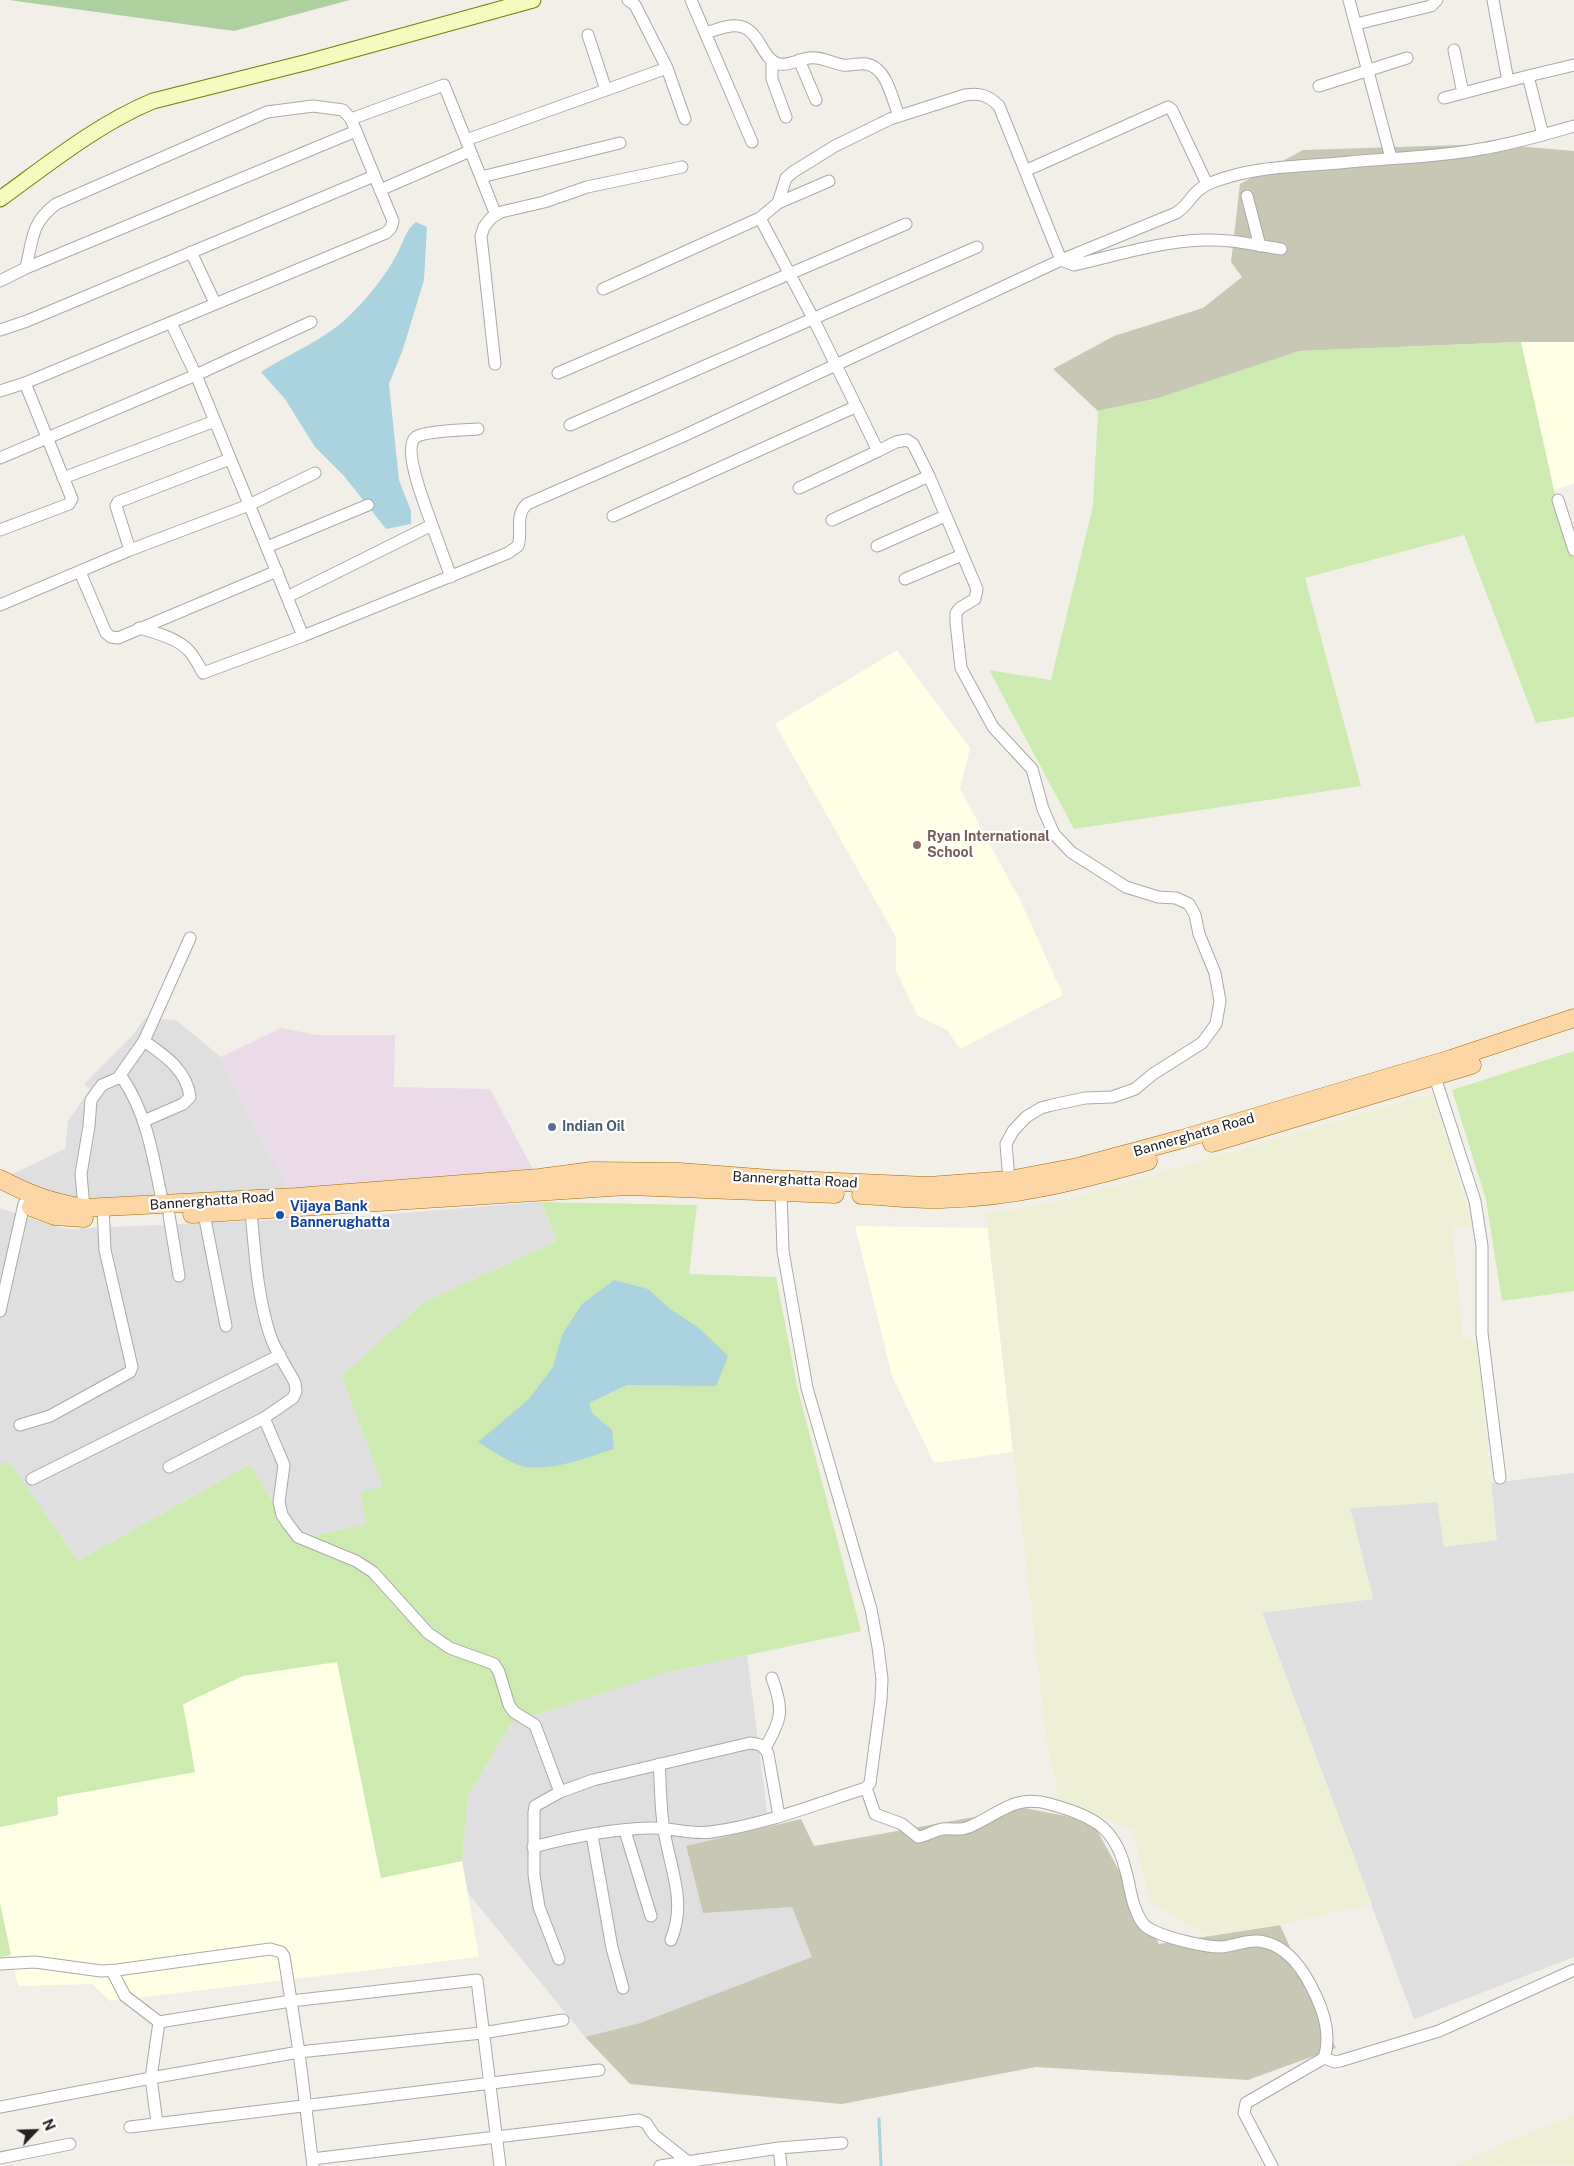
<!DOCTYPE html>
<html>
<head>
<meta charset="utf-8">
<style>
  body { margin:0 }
  #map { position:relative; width:1574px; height:2166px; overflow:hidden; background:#f2efe9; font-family:"Public Sans",sans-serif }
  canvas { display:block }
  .north { position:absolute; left:10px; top:2106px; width:50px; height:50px; -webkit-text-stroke:4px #fff; paint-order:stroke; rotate:66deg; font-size:14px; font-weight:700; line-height:20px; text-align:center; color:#222 }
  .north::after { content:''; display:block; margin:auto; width:18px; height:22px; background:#222; clip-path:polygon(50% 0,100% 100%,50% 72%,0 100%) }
</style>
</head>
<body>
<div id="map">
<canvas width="1574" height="2166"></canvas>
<div class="north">N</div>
</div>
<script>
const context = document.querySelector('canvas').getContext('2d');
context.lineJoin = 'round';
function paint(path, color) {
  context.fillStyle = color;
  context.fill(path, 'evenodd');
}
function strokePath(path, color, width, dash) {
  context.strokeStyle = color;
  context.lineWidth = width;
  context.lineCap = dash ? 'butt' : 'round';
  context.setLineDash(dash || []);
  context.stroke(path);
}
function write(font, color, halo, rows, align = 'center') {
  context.font = font + ' "Public Sans",sans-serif';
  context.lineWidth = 4.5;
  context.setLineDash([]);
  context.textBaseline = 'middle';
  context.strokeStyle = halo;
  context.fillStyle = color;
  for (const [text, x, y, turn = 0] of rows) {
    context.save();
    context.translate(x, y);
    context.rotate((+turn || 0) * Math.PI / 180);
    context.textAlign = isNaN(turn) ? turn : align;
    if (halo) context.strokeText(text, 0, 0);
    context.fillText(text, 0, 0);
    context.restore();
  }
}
const residential = new Path2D(`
  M 145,1018 L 176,1020 L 221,1057 L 288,1189 L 96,1200 L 52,1195 L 10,1175 L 65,1149 L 68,1121 L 90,1089 L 84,1084 L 132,1036 Z
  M 541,1202 L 557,1241 L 424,1302 L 383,1487 L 366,1524 L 295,1540 L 250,1464 L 78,1561 L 10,1464 L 0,1463 L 0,1208 L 44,1223 L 67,1229 L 362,1216 Z
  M 1574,1473 L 1574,1957 L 1414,2019 L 1262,1612 L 1373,1599 L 1350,1508 L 1437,1502 L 1496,1540 L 1491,1483 Z
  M 747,1655 L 769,1826 L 686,1847 L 703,1912 L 792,1907 L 813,1957 L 640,2023 L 585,2037 L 468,1893 L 462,1861 L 468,1796 L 511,1723 L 667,1672 Z`);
const industrial = new Path2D(`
  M 281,1028 L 317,1035 L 395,1035 L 394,1087 L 490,1089 L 533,1169 L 288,1189 L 221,1057 Z`);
const education = new Path2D(`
  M 1521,342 L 1574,342 L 1574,483 L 1554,490 Z
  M 897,650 L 970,748 L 960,789 L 1021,902 L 1063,995 L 960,1049 L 947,1030 L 918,1016 L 896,971 L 896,937 L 775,724 Z
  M 855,1226 L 988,1228 L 1013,1452 L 934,1463 L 892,1376 Z
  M 337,1661 L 381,1878 L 462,1861 L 479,1957 L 110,2001 L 92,1984 L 18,1986 L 0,1903 L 0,1827 L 58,1815 L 57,1797 L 195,1772 L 182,1705 L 242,1676 Z`);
const construction = new Path2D(`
  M 1492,144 L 1574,151 L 1574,342 L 1521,342 L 1300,351 L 1159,398 L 1098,411 L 1053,369 L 1114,336 L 1203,308 L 1242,277 L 1231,262 L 1240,184 L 1303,150 Z
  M 1024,1808 L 1092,1821 L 1159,1944 L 1280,1925 L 1336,2048 L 1248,2080 L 1036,2067 L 842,2104 L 630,2084 L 585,2037 L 640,2023 L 812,1957 L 792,1907 L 703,1913 L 686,1846 L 801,1819 L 814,1846 Z`);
const farmland = new Path2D(`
  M 1433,1093 L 1472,1225 L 1452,1228 L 1463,1340 L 1477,1340 L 1497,1540 L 1444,1547 L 1437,1502 L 1350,1508 L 1373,1599 L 1262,1613 L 1372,1904 L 1280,1925 L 1209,1936 L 1151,1903 L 1133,1830 L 1059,1799 L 1046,1737 L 986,1214 L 1067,1200 Z
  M 1574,2115 L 1574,2165 L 1455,2166 L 1500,2145 Z`);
const grass = new Path2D(`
  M 1521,342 L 1554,490 L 1574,558 L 1574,717 L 1536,723 L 1464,535 L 1305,578 L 1361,786 L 1074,829 L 989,670 L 1051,680 L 1093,506 L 1098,411 L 1159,398 L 1300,351 Z
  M 1574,1051 L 1574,1291 L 1502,1301 L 1486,1200 L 1452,1090 Z
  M 541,1202 L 697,1205 L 689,1274 L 776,1277 L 798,1390 L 861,1631 L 668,1672 L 511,1723 L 468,1796 L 462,1861 L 381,1878 L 337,1662 L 243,1676 L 183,1704 L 195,1772 L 57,1797 L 58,1815 L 0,1827 L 0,1463 L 10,1463 L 78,1561 L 250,1464 L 295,1540 L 366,1524 L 361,1491 L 383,1487 L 342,1376 L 424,1302 L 557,1241 Z
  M 0,1903 L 11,1955 L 0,1957 Z`);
const forest = new Path2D(`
  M 9,0 L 350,0 L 234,31 Z`);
const water = new Path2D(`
  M 416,222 L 427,227 L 424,280 L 403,349 L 389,384 L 399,480 L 411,511 L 411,524 L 386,529 L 344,476 L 315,447 L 285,399 L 261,372 C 290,353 329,338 353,312 C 370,295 386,275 397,254 C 403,243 406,229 416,222 Z
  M 614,1280 L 648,1289 L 670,1309 L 699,1328 L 728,1356 L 716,1386 L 627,1385 L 589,1403 L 593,1414 L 612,1430 L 614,1449 C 587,1458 555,1470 527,1467 C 512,1465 491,1450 478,1442 L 529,1399 L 553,1367 L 562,1335 L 582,1304 Z`);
const stream = new Path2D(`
  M 879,2119 L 881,2166`);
const minor = new Path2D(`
  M 628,0 L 635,5 L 667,68 L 685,119
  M 691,0 L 752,142
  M 1349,0 L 1391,158
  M 1493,0 L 1508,81
  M 1356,24 L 1431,6 L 1437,0
  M 705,33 C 713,31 722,27 731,26 C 761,23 759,59 779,64 C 789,66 800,59 809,58 C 821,56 831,63 843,65 C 850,66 858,63 866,64 C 887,67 892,99 899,116
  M 1454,50 L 1463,93
  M 799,60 L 816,100
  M 772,61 L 772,79 L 786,117
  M 1528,76 L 1574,65
  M 1319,86 L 1407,58
  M 606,90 L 667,68
  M 1444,98 L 1528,76 L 1543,135
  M 466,140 L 606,90 L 588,35
  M 1025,171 L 1168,107 L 1172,110 L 1207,184
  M 481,177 L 620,143
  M 380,190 L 470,151
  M 1247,196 L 1260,246
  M 778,203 L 829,181
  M 760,218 L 813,318 L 878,451 L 896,442 L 907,440 L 913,444 L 929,476 L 977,589 L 975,599 L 960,608 L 956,613 L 956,623 L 961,668 L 993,727 L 1032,769 L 1043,809 L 1054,834 L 1071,852 L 1126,887 L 1158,897 L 1176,898 L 1189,904 L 1195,915 L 1199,934 L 1215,973 L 1220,1001 L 1216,1024 L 1202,1043 L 1153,1074 L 1135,1089 L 1112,1097 L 1085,1098 L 1052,1105 L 1041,1108 L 1026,1117 L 1013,1131 L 1006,1144 L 1009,1180
  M 191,252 L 215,303
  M 26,268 C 33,238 31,223 56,204 L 267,112 L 313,106 L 343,110 L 351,119
  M 0,281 L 26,268 L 356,131
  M 603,289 L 760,218 L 778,203 L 786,178 L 793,172 L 835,146 L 890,119 L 965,95 C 980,93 988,95 999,106 L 1061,260 L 1074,265 C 1117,255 1161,241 1205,240 C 1231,239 1255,245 1281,249
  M 171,323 L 196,375 L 311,322
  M 0,330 L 27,321 L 374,176
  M 495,364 L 481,236 L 484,227 L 491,218 L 501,212 L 544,202 L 587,187 L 682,167
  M 558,373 L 906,224
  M 0,391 L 25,383 L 386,233 L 391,228 L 393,221 L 351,119 L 444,85 L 496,215
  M 570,425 L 977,247
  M 0,458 L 196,375 L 303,636 L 508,553 L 518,546 C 523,531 514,516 527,504 L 681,437 L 1061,260 L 1176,213 C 1192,203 1191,190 1213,182 C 1256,165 1303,167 1349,162 C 1392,158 1439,157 1481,149 C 1513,144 1543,135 1574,126
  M 63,478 L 215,421
  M 799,488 L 878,451
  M 1558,500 L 1574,550
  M 613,516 L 855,407
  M 832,520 L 929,476
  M 432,525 C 427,510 401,448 416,437 C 425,431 465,430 478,429
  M 0,530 L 69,504 L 72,499 L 25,383
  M 877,546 L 945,516
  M 267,547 L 368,505
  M 130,550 L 116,506 L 118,502 L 230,459
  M 80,572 L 106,633 L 111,637 L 118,638 L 277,571
  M 905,579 L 962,555
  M 287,597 L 432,525 L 451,577
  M 0,605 L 130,550 L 249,505 L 315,473
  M 139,628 C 156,633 178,638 190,652 C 195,658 199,666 203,673 L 303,636
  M 1433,1071 L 1475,1201 L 1482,1246 L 1482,1333 L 1500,1478
  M 118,1078 L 144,1041 L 190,938
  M 144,1121 L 183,1104 L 190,1097 C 187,1070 164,1055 144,1041
  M 84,1208 L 81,1174 L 89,1126 L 91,1100 L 102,1085 L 118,1078 L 123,1079 C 148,1116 154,1162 163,1205
  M 204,1214 L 226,1326
  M 169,1215 L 179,1276
  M 0,1311 L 24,1204
  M 264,1418 L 284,1465 L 279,1502 L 282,1515 L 288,1524 L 298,1537 L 356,1561 L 373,1572 L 428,1633 L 450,1648 L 494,1664 L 499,1672 L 509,1705 L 514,1712 L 535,1725 L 560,1792
  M 20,1425 L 50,1416 L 130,1372 L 132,1367 L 105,1250 L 103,1207
  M 169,1467 L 264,1418 L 293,1398 L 296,1391 L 295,1383 C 287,1367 275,1351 270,1335 C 257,1295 255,1253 251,1212
  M 32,1479 L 280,1355
  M 765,1748 C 782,1719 784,1710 772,1678
  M 659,1764 C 661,1786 660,1809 664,1830 C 670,1869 687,1901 671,1940
  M 866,1788 L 875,1814 L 902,1824 L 918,1837 C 927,1836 934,1830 943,1829 C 952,1828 960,1831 969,1827 C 1000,1814 1013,1794 1050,1804 C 1091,1816 1114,1825 1125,1868 C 1129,1881 1130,1893 1134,1905 C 1137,1913 1140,1923 1148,1928 C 1162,1937 1203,1947 1221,1947 C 1233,1946 1246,1940 1258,1941 C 1288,1944 1305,1972 1316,1996 C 1325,2015 1331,2037 1324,2058 L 1246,2103 L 1244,2113 L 1272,2166
  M 625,1831 L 651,1916
  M 592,1835 L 612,1948 L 623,1988
  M 533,1847 C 571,1837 611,1829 650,1828 C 671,1827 691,1835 711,1832 C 764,1825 816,1804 866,1788 L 870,1783 L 881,1700 L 882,1679 L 878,1647 L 871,1609 L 807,1388 L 783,1251 L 781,1192
  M 559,1959 L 539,1907 L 534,1875 L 534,1812 L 535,1806 L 560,1792 L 593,1780 L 750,1743 C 759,1744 764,1745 768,1754 L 779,1816
  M 0,1964 L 35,1962 L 101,1971 L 117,1970 L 270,1949 L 281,1952 L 284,1956 L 299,2052 L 313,2166
  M 112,1971 L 125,1996 L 159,2022 L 291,2001 L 477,1980 L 500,2166
  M 1324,2058 L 1335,2062 L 1340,2061 L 1439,2031 L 1574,1970
  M 0,2107 L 151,2078 L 299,2052 L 482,2033 L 563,2020
  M 157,2123 L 151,2078 L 159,2022
  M 130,2127 L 599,2070
  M 779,2148 L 781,2166
  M 0,2158 L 70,2144
  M 312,2159 L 639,2120 L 646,2123 L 654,2135 L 687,2161
  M 660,2166 L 779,2148 L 842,2143`);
const secondary = new Path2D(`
  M 0,199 C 47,165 99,123 153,101 L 308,62 L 533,0`);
const primary = new Path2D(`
  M 1212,1143 L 1472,1065
  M 0,1179 C 30,1195 50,1202 84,1208 L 297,1197 L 539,1178 L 592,1171 L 680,1172 L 771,1179 L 928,1186 L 1009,1180 L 1078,1167 L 1182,1139 L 1451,1059 L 1574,1018
  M 861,1195 C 888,1196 914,1200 941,1199 C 1013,1198 1080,1180 1148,1161
  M 31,1207 L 55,1216 L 84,1218
  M 192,1214 L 627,1186 L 835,1194`);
const markers = [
  [917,845,5,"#8d6e63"],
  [552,1127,5,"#5c6f8a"],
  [280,1215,5,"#1a4fb4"]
];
const educationNames = [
  ["Ryan International",927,837],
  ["School",927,853]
];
const serviceNames = [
  ["Indian Oil",562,1127]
];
const streetNames = [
  ["Bannerghatta Road",1194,1135,-16],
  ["Bannerghatta Road",795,1180,3],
  ["Bannerghatta Road",212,1201,-4]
];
const transitNames = [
  ["Vijaya Bank",290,1207],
  ["Bannerughatta",290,1223]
];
paint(residential, '#e0dfdf');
paint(industrial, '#ebdbe8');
paint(education, '#ffffe5');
paint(construction, '#c7c7b4');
paint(farmland, '#eef0d5');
paint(grass, '#cdebb0');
paint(forest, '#add19e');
paint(water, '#aad3df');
strokePath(stream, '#aad3df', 3);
strokePath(minor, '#a9a9a9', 13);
strokePath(secondary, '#707d05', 17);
strokePath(primary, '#a06b00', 19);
strokePath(minor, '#fff', 11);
strokePath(secondary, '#f7fabf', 15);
strokePath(primary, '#fcd6a4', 18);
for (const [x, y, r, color] of markers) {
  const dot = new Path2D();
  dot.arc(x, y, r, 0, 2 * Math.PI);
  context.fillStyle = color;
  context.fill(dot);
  strokePath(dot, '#fff', 2);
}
write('bold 14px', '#785e54', '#fff', educationNames, 'left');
write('bold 14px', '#4e5e75', '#fff', serviceNames, 'left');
write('14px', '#222', '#fff', streetNames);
write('bold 14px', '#164399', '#fff', transitNames, 'left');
</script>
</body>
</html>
